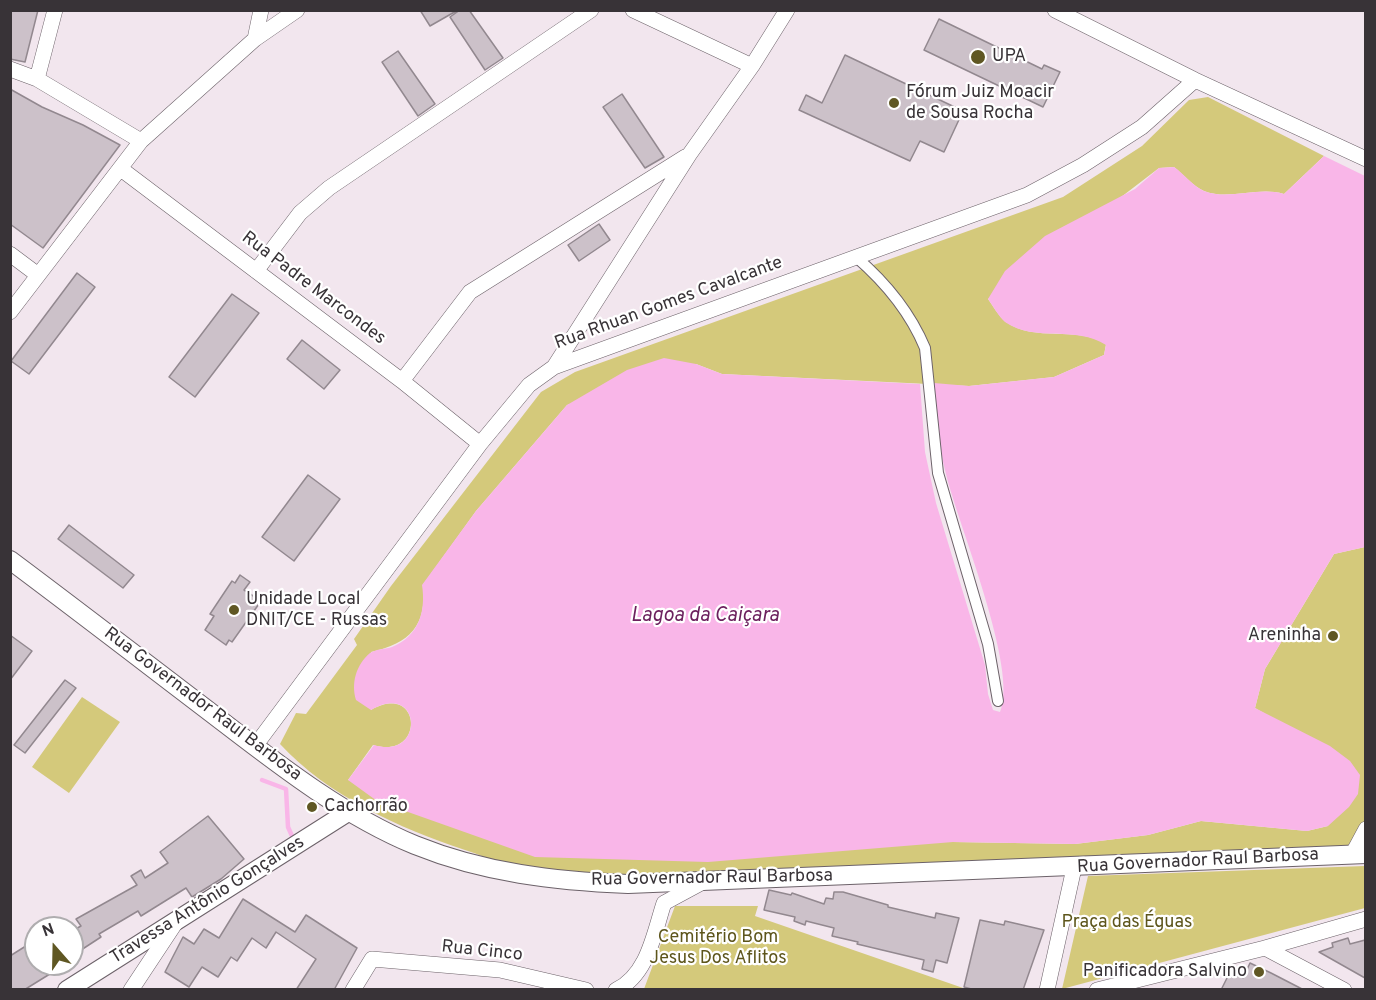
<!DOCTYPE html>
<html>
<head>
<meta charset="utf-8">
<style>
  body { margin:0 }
  #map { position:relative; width:1376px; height:1000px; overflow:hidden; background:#f2e6ee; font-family:Overpass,sans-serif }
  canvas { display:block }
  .frame { position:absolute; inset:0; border:12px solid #383337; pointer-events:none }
  .north { position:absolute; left:24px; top:916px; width:60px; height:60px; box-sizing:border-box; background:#fff; border:2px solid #afadaf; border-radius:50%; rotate:340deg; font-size:16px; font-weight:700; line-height:24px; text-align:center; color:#383337 }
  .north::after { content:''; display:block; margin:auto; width:21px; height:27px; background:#5f5723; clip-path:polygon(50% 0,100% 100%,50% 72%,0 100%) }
</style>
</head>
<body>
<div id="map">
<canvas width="1376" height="1000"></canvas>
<div class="frame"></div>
<div class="north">N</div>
</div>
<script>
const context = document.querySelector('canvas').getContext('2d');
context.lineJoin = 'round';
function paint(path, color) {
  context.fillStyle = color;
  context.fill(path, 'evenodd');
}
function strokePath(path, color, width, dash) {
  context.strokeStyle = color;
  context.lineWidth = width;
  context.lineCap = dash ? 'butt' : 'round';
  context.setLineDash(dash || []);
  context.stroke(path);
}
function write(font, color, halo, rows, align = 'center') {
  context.font = font + ' Overpass,sans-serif';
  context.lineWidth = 4.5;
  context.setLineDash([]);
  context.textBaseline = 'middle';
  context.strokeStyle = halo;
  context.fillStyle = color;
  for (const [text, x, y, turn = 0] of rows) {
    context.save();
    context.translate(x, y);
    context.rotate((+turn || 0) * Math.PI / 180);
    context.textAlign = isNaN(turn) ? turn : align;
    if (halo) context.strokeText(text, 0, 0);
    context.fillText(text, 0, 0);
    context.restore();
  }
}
const green = new Path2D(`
  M 1208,97 L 1324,156 L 1284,194 C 1258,186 1229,201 1204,191 C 1194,187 1183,174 1174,167 L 1159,168 L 988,299 C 993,306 999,317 1006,322 C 1036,343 1076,325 1106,344 L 1104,355 L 1054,377 L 969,386 L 722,374 L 696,364 L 567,405 L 476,511 L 423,585 C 427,626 410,643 371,652 L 371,710 C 422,681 426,761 373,745 L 348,780 L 953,842 L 1075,844 L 1148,835 L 1201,821 L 1307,831 L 1328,826 L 1277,721 L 1255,708 L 1265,669 L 1334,554 L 1365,547 L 1365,820 L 1355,839 L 1347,846 L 659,877 C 608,873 554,873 504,863 C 491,860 478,854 465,850 C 399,828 328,796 280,744 L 296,713 L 306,714 L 357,645 L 354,639 L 391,586 L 541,392 L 575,372 L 1063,197 L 1142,146 L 1189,100 Z
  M 82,697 L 120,722 L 69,793 L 32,767 Z
  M 1365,866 L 1365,908 L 1062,989 L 1088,876 Z
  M 675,906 L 758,906 L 755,916 L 966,989 L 644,989 Z`);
const water = new Path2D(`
  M 1324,156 L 1365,176 L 1365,547 L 1334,554 L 1265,669 L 1255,708 L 1330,746 L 1350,761 L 1360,775 L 1358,794 L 1349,807 L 1328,826 L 1307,831 L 1201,821 L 1148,835 L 1075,844 L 953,842 L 708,862 L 535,857 L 377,801 L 348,780 L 374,745 C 426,761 422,680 371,710 L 356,700 C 351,683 356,665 370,653 C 376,649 386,649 392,647 C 419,636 426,611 422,585 L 476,511 L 567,405 L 627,370 L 664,358 L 696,364 L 722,374 L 920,384 L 925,452 L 936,503 L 985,665 L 988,694 L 993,710 L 1000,712 C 1019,670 958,524 946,474 C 938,445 938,413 934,383 L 969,386 L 1054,377 L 1104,355 L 1106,345 C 1076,325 1036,343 1005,322 C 999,317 993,306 988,299 L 1005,271 L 1045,236 L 1135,189 L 1159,168 L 1174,167 C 1183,173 1194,187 1204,191 C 1229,201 1258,186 1284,194 Z`);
const stream = new Path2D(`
  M 262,780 L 286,789 L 288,827 L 292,836`);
const building = new Path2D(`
  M 10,10 L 38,10 L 25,62 L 10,59 Z
  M 420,10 L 458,10 L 430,26 Z
  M 460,10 L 469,10 L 503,58 L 485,70 L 450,17 Z
  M 939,19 L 1042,69 L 1044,65 L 1060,72 L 1043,107 L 924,50 Z
  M 398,51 L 435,104 L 418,116 L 382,62 Z
  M 845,55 L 963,111 L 944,152 L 920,141 L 910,161 L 799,110 L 806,95 L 822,103 Z
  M 10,89 L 42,107 L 83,125 L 120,145 L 43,248 L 10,224 Z
  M 622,94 L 664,157 L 645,168 L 603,107 Z
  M 599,224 L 610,240 L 579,261 L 568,245 Z
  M 77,273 L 95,287 L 29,374 L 11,361 Z
  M 232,294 L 259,313 L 195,397 L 169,377 Z
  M 302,340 L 340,370 L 324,389 L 287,359 Z
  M 308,475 L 340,499 L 294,561 L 262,537 Z
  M 69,525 L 134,575 L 123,588 L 58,539 Z
  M 240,575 L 250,582 L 244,590 L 261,601 L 232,642 L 229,640 L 226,645 L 205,630 L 214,616 L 210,614 L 232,581 L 235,583 Z
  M 10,635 L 32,651 L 10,680 Z
  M 65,680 L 76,688 L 25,753 L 14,745 Z
  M 208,816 L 244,859 L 221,879 L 192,897 L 186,888 L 141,916 L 138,911 L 99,934 L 101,937 L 78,952 L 72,942 L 72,931 L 81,926 L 76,919 L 137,885 L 131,876 L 141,870 L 145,878 L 168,863 L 160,852 Z
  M 769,890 L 791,895 L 792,893 L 824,904 L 826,898 L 833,899 L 834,892 L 843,892 L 888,905 L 888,907 L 935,918 L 936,913 L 959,918 L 947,963 L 936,960 L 933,972 L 922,969 L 924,960 L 857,944 L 858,942 L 832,936 L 834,928 L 806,921 L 805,925 L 794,921 L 795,917 L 764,910 Z
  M 243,899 L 295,932 L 306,915 L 357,948 L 334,990 L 296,990 L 316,959 L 276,932 L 266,948 L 252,938 L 237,961 L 231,957 L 218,977 L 202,967 L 189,987 L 165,972 L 183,937 L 194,944 L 204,929 L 219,938 Z
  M 980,920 L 1004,925 L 1005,921 L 1044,930 L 1023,990 L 975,990 L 964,987 Z
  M 1348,938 L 1350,944 L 1365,940 L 1365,978 L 1319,952 L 1333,947 L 1332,943 Z
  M 29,944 L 31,948 L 36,944 L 36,964 L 66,964 L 24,990 L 10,990 L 10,956 Z
  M 1250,963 L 1271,973 L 1304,990 L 1221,990 L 1230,972 L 1243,978 Z`);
const pedestrian = new Path2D(`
  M 856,257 C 885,282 910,312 925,348 L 938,473 L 988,644 L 998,701`);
const minor = new Path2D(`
  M 633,10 L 752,66
  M 1055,10 L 1195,80 L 1366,159
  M 255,39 L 261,10
  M 10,69 L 37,79 L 141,141
  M 37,79 L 55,10
  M 121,169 L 402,381 L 480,444
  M 10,254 L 38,275
  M 256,271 L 300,213 L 329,188 L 591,10
  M 10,312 L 141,141 L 255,39 L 297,10
  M 554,367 L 689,155 L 752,66 L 787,10
  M 402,381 L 470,292 L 685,157
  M 255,746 L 480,444 L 529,385 L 554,367 L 1027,195 L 1083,165 L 1142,127 L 1195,80
  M 1352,855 L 1366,829
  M 1265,948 L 1344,990
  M 131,990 L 176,922
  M 353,990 L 372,959 L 500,970 L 586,990
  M 616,990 C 648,975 654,933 664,903 L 703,882
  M 1047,990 L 1074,868
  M 1097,990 L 1265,948 L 1366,919`);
const tertiary = new Path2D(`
  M 10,560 C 77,610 143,661 210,712 C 274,761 340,814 415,845 C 484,873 555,881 628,884 L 1366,854
  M 67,990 L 348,812`);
const markers = [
  [978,57,8,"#5f5723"],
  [894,103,6,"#5f5723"],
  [234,610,6,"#5f5723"],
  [1333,636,6,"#5f5723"],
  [312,807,6,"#5f5723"],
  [1259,972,6,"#5f5723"]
];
const poiNames = [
  ["UPA",992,57],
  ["Fórum Juiz Moacir",906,93],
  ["de Sousa Rocha",906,114],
  ["Unidade Local",246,600],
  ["DNIT/CE - Russas",246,621],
  ["Areninha",1321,636,"right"],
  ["Cachorrão",324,807],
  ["Panificadora Salvino",1247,972,"right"]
];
const streetNames = [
  ["Rua Padre Marcondes",313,289,37],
  ["Rua Rhuan Gomes Cavalcante",669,304,-20],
  ["Rua Governador Raul Barbosa",202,705,37],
  ["Rua Governador Raul Barbosa",1198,862,-3],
  ["Rua Governador Raul Barbosa",712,879,-1],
  ["Travessa Antônio Gonçalves",208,901,-32],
  ["Rua Cinco",482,952,6]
];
const parkNames = [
  ["Praça das Éguas",1127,923],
  ["Cemitério Bom",718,938],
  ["Jesus Dos Aflitos",718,959]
];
const waterNames = [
  ["Lagoa da Caiçara",705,617]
];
paint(green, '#d4c97b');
paint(water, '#f9b6e8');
strokePath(stream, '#f9b6e8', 4.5);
paint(building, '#ccc1c9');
strokePath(building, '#92888f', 1.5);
strokePath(pedestrian, '#6c6269', 12);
strokePath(minor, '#6c6269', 16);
strokePath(tertiary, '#6c6269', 20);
strokePath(pedestrian, '#fff', 10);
strokePath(minor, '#fff', 15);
strokePath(tertiary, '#fff', 18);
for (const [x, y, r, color] of markers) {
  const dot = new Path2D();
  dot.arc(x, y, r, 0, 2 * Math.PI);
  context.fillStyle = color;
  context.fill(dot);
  strokePath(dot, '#fff', 2);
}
write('18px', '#383337', '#fff', poiNames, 'left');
write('18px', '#383337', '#fff', streetNames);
write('18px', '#5d551b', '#fff', parkNames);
write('italic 20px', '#6c215e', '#fff', waterNames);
</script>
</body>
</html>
